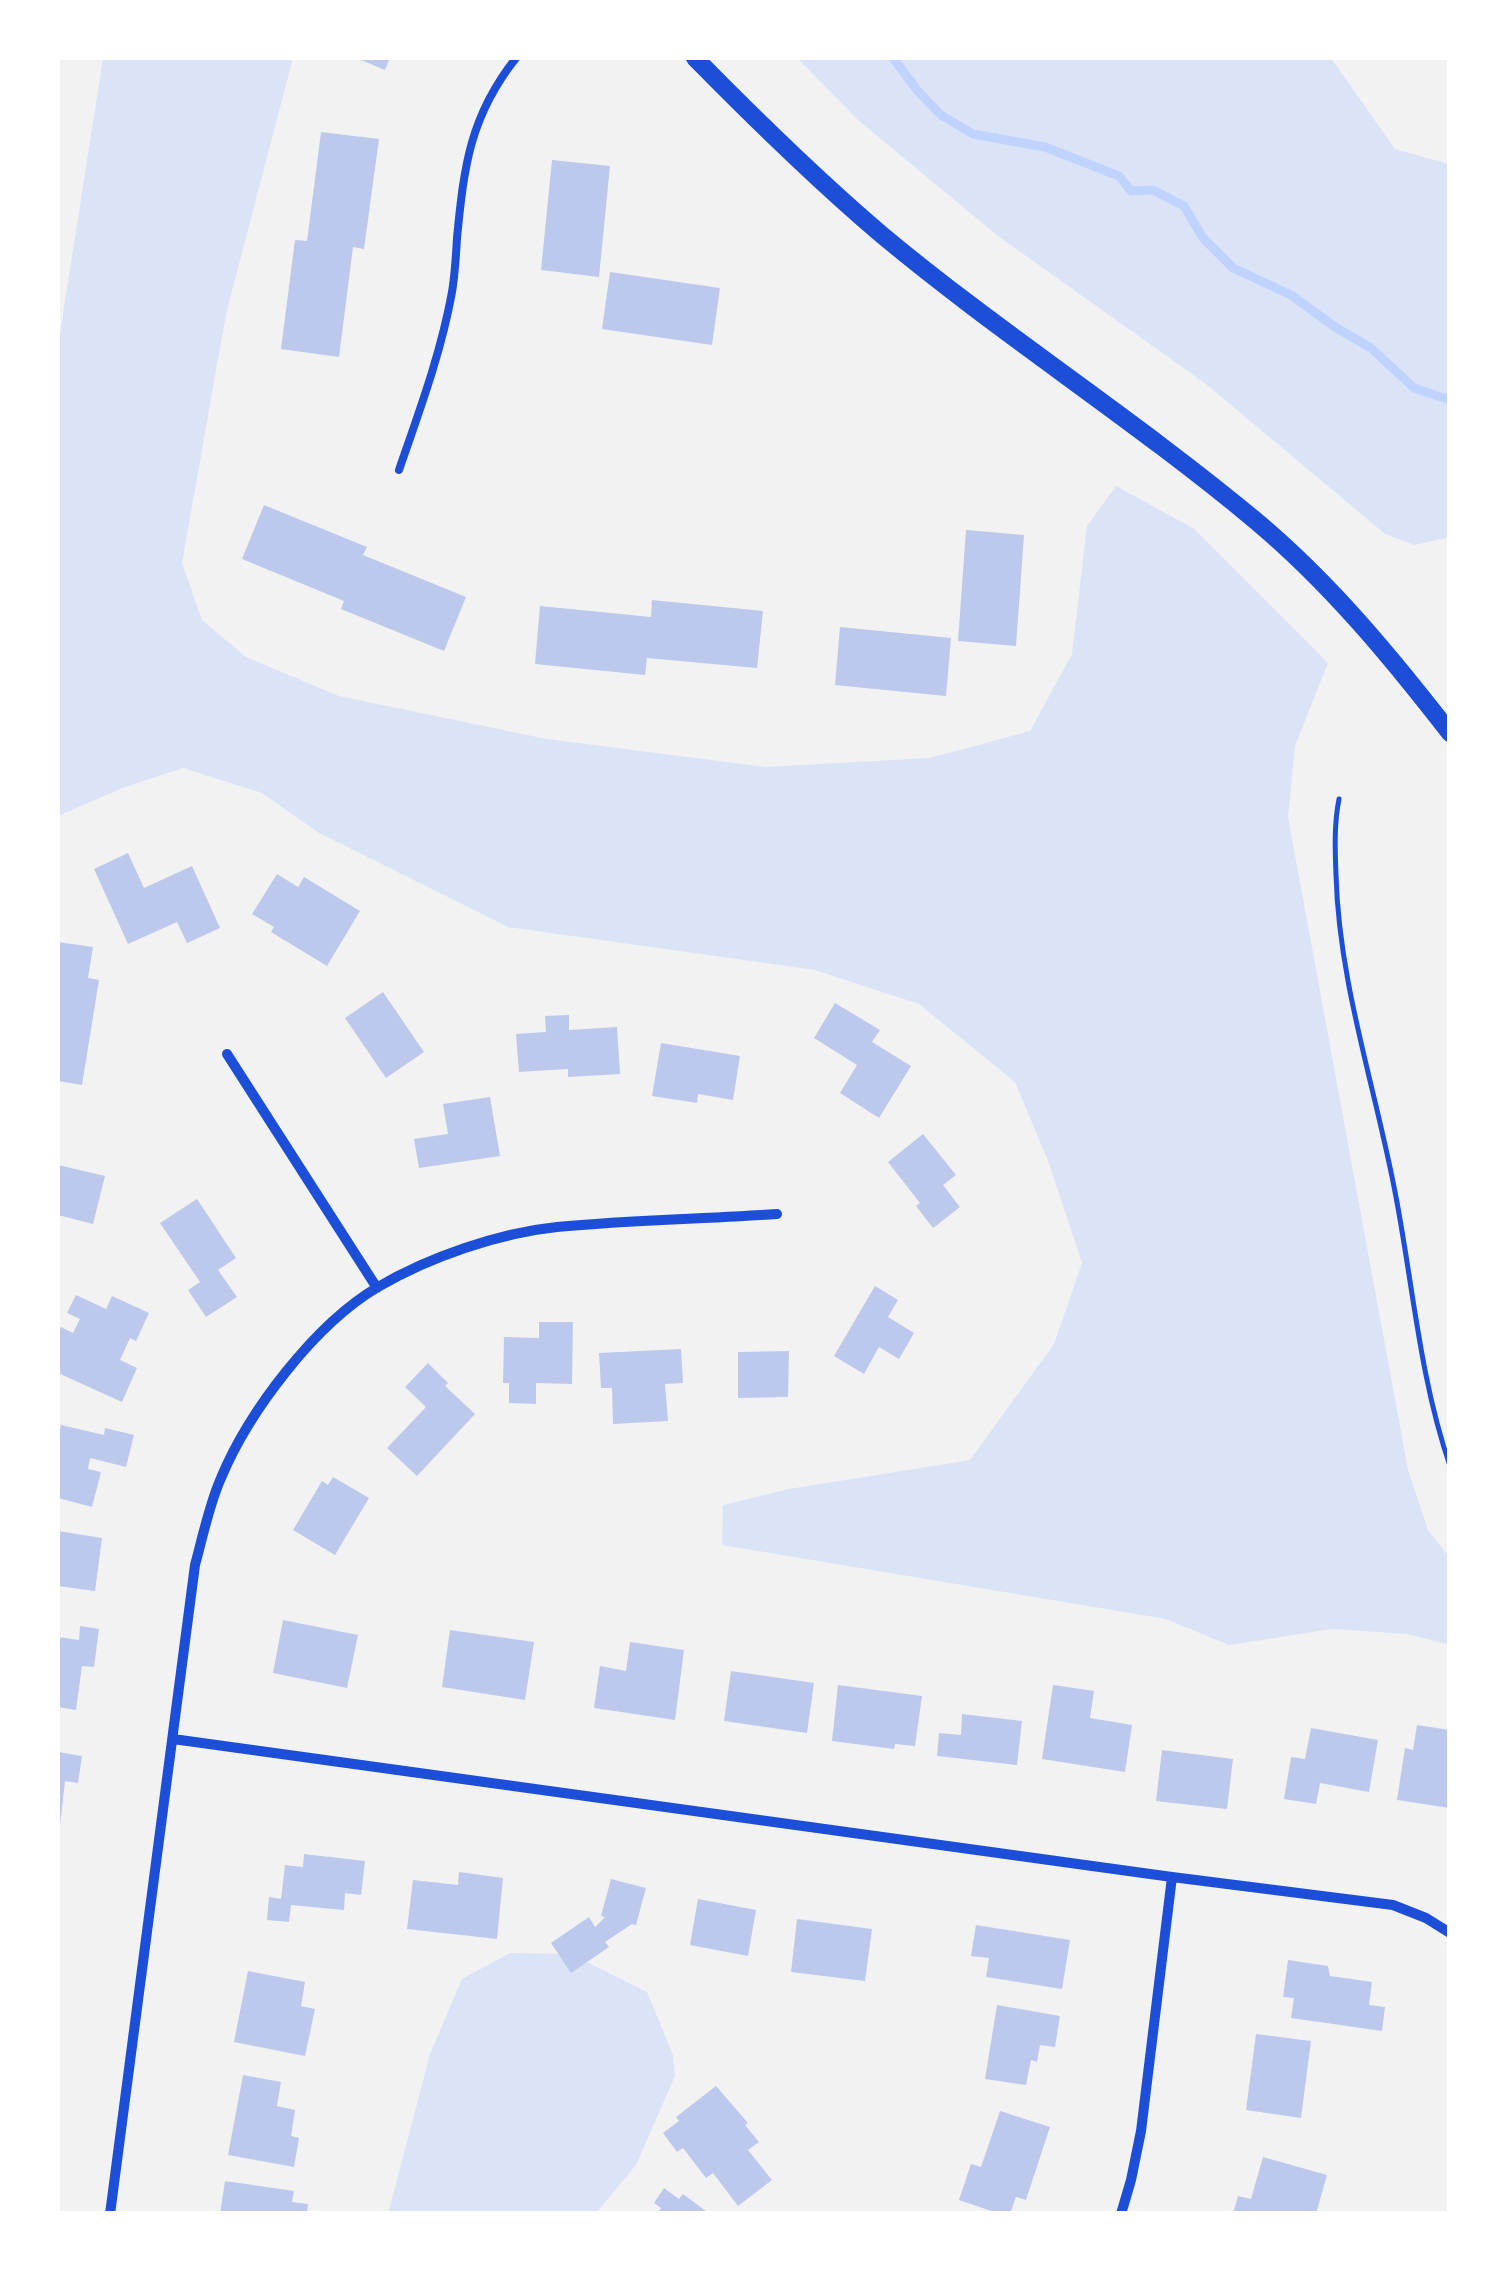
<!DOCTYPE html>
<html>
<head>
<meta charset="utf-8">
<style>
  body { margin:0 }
  #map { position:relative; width:1507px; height:2271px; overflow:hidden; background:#f2f2f2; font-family:"Fira Sans",sans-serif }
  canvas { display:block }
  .frame { position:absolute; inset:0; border:60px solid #fff; pointer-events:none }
</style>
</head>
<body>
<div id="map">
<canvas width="1507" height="2271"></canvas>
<div class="frame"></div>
</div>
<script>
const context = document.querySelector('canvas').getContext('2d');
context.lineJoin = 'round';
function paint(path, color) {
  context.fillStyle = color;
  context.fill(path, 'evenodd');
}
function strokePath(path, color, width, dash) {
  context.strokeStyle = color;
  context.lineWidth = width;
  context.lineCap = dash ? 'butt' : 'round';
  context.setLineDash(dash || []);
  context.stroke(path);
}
const green = new Path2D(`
  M 103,58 L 293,58 L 226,314 L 182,563 L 202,620 L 246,657 L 339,696 L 547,739 L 766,767 L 930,758 L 1030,731 L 1072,654 L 1087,526 L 1116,486 L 1193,528 L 1328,663 L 1295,746 L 1288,817 L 1408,1470 L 1428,1530 L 1449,1557 L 1449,1645 L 1407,1634 L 1332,1629 L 1229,1645 L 1166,1619 L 722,1545 L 723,1505 L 789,1489 L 970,1460 L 1054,1344 L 1082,1263 L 1048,1161 L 1015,1082 L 919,1004 L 815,970 L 508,927 L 319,833 L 262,793 L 183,768 L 125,787 L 58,816 L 58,346 Z
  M 797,58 L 1331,58 L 1395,149 L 1449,164 L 1449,534 L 1446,538 L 1414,545 L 1385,534 L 1206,384 L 998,236 L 859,121 Z
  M 510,1953 L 571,1954 L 647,1992 L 673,2055 L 675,2076 L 636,2165 L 596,2213 L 388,2214 L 430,2054 L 462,1979 Z`);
const stream = new Path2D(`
  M 893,58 L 917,90 L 941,115 L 973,134 L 1045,147 L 1119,176 L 1131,191 L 1153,190 L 1184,206 L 1203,238 L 1233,268 L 1291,295 L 1335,327 L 1371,348 L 1414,388 L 1450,400`);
const building = new Path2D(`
  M 356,58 L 390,58 L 385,70 Z
  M 321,132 L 379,139 L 364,249 L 353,247 L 339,357 L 281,349 L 295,240 L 307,241 Z
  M 552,160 L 610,166 L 599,277 L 541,270 Z
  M 610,272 L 720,288 L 712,345 L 602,329 Z
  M 264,505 L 367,547 L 363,555 L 466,597 L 444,651 L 341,609 L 344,601 L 242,559 Z
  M 966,530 L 1024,535 L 1016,646 L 958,641 Z
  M 652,600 L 763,611 L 757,668 L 647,658 L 645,675 L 535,664 L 540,606 L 651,617 Z
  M 840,627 L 951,638 L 946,696 L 835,685 Z
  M 128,853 L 144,888 L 192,866 L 220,928 L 187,943 L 177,922 L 128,944 L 94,869 Z
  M 277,874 L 298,887 L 304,877 L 360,911 L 327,966 L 271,932 L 274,927 L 252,914 Z
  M 58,942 L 93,947 L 88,978 L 99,980 L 82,1085 L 58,1081 Z
  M 383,992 L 424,1052 L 386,1078 L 345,1018 Z
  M 835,1003 L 880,1030 L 872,1042 L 911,1066 L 879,1118 L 840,1093 L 857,1065 L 814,1038 Z
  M 569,1015 L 569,1030 L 617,1027 L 620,1074 L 568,1077 L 568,1069 L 519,1072 L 516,1034 L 546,1032 L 545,1016 Z
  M 661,1043 L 740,1056 L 733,1100 L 698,1094 L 697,1103 L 652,1096 Z
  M 490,1097 L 500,1156 L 419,1168 L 414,1139 L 448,1134 L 443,1104 Z
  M 923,1134 L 956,1175 L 943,1185 L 960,1207 L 933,1228 L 916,1206 L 920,1203 L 888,1162 Z
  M 58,1165 L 105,1176 L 93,1224 L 58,1215 Z
  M 197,1199 L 236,1258 L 218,1270 L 237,1297 L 206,1317 L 188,1290 L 200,1282 L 160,1223 Z
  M 875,1286 L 898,1300 L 888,1317 L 914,1333 L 899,1359 L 879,1347 L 864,1374 L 834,1356 Z
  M 76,1295 L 106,1309 L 112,1296 L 149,1313 L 136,1341 L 130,1338 L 120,1360 L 137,1368 L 122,1402 L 58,1373 L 58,1335 L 61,1327 L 73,1333 L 80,1319 L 67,1313 Z
  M 539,1322 L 573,1322 L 572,1384 L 536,1383 L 536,1404 L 509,1403 L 509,1383 L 503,1383 L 504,1337 L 539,1338 Z
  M 681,1349 L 683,1383 L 665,1384 L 668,1421 L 613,1424 L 612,1388 L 601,1388 L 599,1353 Z
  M 789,1351 L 788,1397 L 738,1398 L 738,1352 Z
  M 428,1363 L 448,1383 L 445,1386 L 475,1414 L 417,1476 L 387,1448 L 426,1407 L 405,1387 Z
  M 61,1425 L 104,1435 L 105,1428 L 134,1435 L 126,1467 L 90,1458 L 88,1469 L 101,1472 L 92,1507 L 58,1498 L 58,1437 Z
  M 333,1477 L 369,1498 L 335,1555 L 293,1530 L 322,1481 L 328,1485 Z
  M 58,1531 L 102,1538 L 95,1591 L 58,1586 Z
  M 283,1620 L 358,1635 L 347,1688 L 273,1673 Z
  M 80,1626 L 99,1629 L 94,1667 L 82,1666 L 76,1710 L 58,1707 L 58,1637 L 79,1640 Z
  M 450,1630 L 534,1642 L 525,1700 L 442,1687 Z
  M 630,1642 L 684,1650 L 675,1720 L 594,1708 L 600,1666 L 626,1671 Z
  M 731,1671 L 814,1683 L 807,1733 L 724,1721 Z
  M 838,1685 L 922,1696 L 915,1746 L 895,1744 L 894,1749 L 832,1741 Z
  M 1053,1685 L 1094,1691 L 1090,1718 L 1132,1725 L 1125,1772 L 1042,1759 Z
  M 962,1714 L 1022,1721 L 1017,1765 L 937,1756 L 939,1733 L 961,1735 Z
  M 1417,1725 L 1450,1730 L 1450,1808 L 1397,1800 L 1405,1748 L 1413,1750 Z
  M 1311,1728 L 1378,1740 L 1369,1792 L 1320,1783 L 1316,1804 L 1284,1799 L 1291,1757 L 1305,1759 Z
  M 1162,1750 L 1233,1759 L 1227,1809 L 1156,1801 Z
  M 58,1752 L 82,1756 L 78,1783 L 65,1781 L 60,1825 L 58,1824 Z
  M 304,1854 L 365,1861 L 361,1895 L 345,1893 L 344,1910 L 291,1905 L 289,1922 L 267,1920 L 269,1897 L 281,1899 L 285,1865 L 303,1867 Z
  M 459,1872 L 503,1878 L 497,1939 L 407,1929 L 413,1880 L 458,1885 Z
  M 611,1879 L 646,1888 L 636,1925 L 632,1924 L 605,1942 L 609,1947 L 571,1973 L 551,1943 L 589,1917 L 595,1927 L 605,1917 L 601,1916 Z
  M 698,1899 L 756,1910 L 748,1956 L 690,1945 Z
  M 797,1919 L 872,1929 L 865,1981 L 791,1972 Z
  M 976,1925 L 1070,1940 L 1062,1989 L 986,1977 L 989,1958 L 971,1956 Z
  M 1288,1960 L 1328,1966 L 1330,1976 L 1372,1982 L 1369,2005 L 1385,2007 L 1382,2031 L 1291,2018 L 1294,1998 L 1283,1997 Z
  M 248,1971 L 305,1982 L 301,2006 L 315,2009 L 305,2056 L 234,2042 Z
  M 997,2005 L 1060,2016 L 1055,2047 L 1040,2045 L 1037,2062 L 1031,2060 L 1026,2085 L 985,2079 Z
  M 1256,2034 L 1311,2041 L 1301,2118 L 1246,2110 Z
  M 243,2075 L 281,2082 L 277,2106 L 295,2110 L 291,2136 L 299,2138 L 294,2167 L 228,2155 Z
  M 716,2086 L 748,2123 L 745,2125 L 759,2142 L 748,2150 L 772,2180 L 738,2206 L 713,2173 L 706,2178 L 683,2148 L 677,2152 L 663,2133 L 679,2121 L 676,2117 Z
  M 1000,2111 L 1050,2127 L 1026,2200 L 1016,2197 L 1010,2214 L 1000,2214 L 959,2200 L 971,2164 L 981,2167 Z
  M 1263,2157 L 1327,2175 L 1316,2214 L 1233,2214 L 1238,2196 L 1251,2199 Z
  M 225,2181 L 294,2191 L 292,2202 L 308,2204 L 307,2214 L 220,2214 Z
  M 664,2188 L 679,2199 L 683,2194 L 710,2214 L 657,2214 L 661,2208 L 654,2203 Z`);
const path = new Path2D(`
  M 1339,799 C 1334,824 1335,849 1336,875 C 1339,985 1376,1089 1396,1197 C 1413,1286 1420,1379 1450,1466`);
const service = new Path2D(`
  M 399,470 C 419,412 441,353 452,292 C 455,274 456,256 457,238 C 464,166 470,116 516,58`);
const minor = new Path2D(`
  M 227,1054 L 377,1288
  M 173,1739 L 1172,1877 L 1393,1905 L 1426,1918 L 1450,1933
  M 110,2214 L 195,1565 C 203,1536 209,1505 221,1478 C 249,1411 315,1324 378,1287 C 429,1257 499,1233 557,1227 C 629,1220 704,1219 777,1214
  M 1121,2214 L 1131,2180 L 1141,2131 L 1172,1877`);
const tertiary = new Path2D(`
  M 695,58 C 755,119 816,179 882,235 C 1002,335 1135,420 1256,521 C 1330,583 1391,657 1450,733`);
paint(green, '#dbe4f7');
strokePath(stream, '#bfd3fe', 9);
paint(building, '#bdc9ec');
strokePath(path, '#1d4ed8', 5);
strokePath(service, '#1d4ed8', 8);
strokePath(minor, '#1d4ed8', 10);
strokePath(tertiary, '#1d4ed8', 18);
</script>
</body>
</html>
